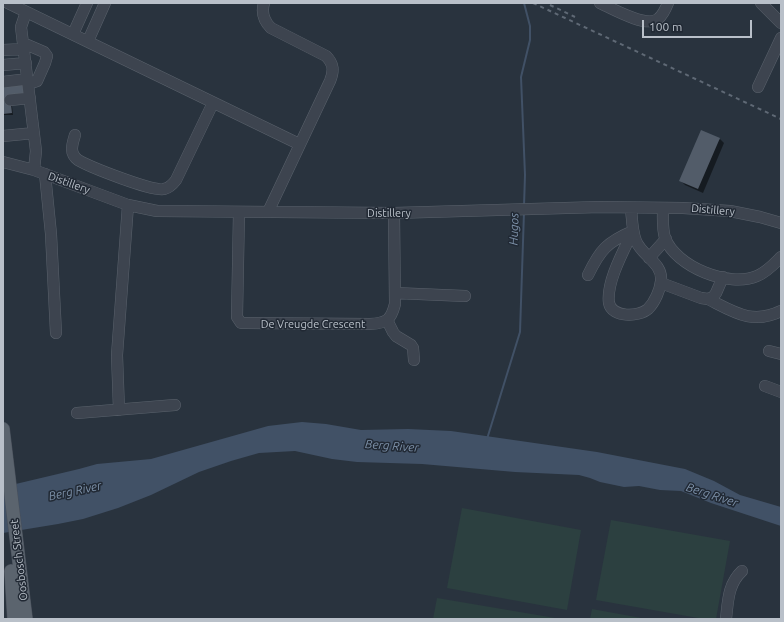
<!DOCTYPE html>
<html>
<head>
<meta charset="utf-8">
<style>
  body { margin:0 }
  #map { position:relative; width:784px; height:622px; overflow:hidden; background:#29333e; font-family:Ubuntu,sans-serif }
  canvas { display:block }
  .frame { position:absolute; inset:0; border:4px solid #b9c0c9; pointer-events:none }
  .scale { position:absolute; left:642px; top:20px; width:110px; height:18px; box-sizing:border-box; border:2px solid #b9c0c9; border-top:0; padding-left:5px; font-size:12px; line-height:14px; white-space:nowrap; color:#b9c0c9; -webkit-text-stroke:3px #212934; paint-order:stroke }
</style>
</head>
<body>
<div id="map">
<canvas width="784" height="622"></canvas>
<div class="frame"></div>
<div class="scale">100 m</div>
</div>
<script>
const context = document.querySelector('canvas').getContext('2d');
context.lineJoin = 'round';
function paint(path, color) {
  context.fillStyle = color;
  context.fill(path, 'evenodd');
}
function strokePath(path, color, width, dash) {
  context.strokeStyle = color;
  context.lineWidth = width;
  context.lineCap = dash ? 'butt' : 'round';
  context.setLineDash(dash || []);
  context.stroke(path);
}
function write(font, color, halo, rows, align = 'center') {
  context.font = font + ' Ubuntu,sans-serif';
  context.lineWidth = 3;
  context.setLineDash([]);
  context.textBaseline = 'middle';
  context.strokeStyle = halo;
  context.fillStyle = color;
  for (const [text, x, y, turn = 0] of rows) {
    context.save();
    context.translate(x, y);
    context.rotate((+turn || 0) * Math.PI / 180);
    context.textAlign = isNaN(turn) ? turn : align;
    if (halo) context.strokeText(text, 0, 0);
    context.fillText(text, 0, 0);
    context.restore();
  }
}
const green = new Path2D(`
  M 462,508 L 581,530 L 567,610 L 447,588 Z
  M 611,520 L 730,541 L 716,619 L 704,619 L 596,600 Z
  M 437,598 L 561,619 L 433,619 Z
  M 592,609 L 647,619 L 590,619 Z`);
const water = new Path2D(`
  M 302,422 L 326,424 L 361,430 L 408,429 L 451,431 L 597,452 L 685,469 L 714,481 L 740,495 L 781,507 L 781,526 L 711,503 L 681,491 L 660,490 L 639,486 L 624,487 L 600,482 L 590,478 L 579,475 L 515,472 L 422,464 L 357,462 L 332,459 L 295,451 L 259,453 L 231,461 L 199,472 L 151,495 L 118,508 L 83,519 L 58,524 L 3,533 L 3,487 L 79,469 L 97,464 L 151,459 L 268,426 Z`);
const shadow = new Path2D(`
  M 3,87 L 11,97 L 13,115 L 3,115 Z
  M 720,139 L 724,143 L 703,193 L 685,185 L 681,181 Z`);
const stream = new Path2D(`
  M 524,3 L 530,26 L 530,40 L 521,77 L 525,175 L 524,206
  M 487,439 L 520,332 L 524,212`);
const building = new Path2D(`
  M 23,84 L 24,94 L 10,96 L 12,113 L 3,114 L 3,86 Z
  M 701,130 L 720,138 L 698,189 L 679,181 Z`);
const minor = new Path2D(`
  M 8,3 L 299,144
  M 264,3 C 261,13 264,21 271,28 L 326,56 C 334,64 334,71 330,81 L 268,212
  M 600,3 C 613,9 646,28 658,19 C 663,15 666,8 668,3
  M 761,3 L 781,23
  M 26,12 L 21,27 L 36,151 L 34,170
  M 73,34 L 87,3
  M 88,41 L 105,3
  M 23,43 L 44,52 L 47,56 L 45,63 L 37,81 L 28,84
  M 3,50 L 24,49
  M 3,65 L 26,63
  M 3,82 L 28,79
  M 758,87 L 781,38
  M 10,100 L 30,98
  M 75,135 C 72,145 69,153 78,160 C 90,167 153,192 164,189 C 169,188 173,184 176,180 L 213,103
  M 3,136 L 34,133
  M 3,162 L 34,170 L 128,205 L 157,211 L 394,213 L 600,207 L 683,208 L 730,211 L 760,217 L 781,223
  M 45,174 L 51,234 L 56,333
  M 631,208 C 632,218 632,231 636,241 C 642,256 663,263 661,281 C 660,290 655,302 648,309 C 639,317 612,318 609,303 C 606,282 624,250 633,231
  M 663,208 C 663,218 662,228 665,238 C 676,267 729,288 757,276 C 767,272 774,264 781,257
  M 239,212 L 237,317 L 241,323 L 246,323 L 370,324 C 387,323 391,320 395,304 L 394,213
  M 649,258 L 666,239
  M 588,275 C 600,250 607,242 633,231
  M 661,283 L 701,298 L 708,299 L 713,297 L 716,293 L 723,277
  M 395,293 L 465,296
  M 708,299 C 734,312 752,325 781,311
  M 387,320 L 393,332 L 396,336 L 411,345 L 413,348 L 414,360
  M 769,351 L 781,354
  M 765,386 L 781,392
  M 119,410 L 117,355 L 128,205
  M 77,413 L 175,405
  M 726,619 C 728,601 728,584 742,571`);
const major = new Path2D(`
  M 3,429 L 26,619
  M 11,571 L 14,619`);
const rail = new Path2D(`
  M 533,3 L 781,119
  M 550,5 L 575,17`);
const streetNames = [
  ["Distillery",69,183,20],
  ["Distillery",713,210,5],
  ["Distillery",389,213],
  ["De Vreugde Crescent",313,324],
  ["Oosbosch Street",19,560,-97]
];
const waterNames = [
  ["Hugos",514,229,-88],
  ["Berg River",392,446,4],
  ["Berg River",75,491,-12],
  ["Berg River",712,495,18]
];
paint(green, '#2c4040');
paint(water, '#415166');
paint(shadow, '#0007');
strokePath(stream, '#415166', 2);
paint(building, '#525c69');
strokePath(minor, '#5a626c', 12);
strokePath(major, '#49505b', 14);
strokePath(minor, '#3d444f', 11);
strokePath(major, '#5b646e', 13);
strokePath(rail, '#5f6975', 2, [4, 4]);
write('11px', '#b9c0c9', '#212934', streetNames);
write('italic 12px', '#7d91a9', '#212934', waterNames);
</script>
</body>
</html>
